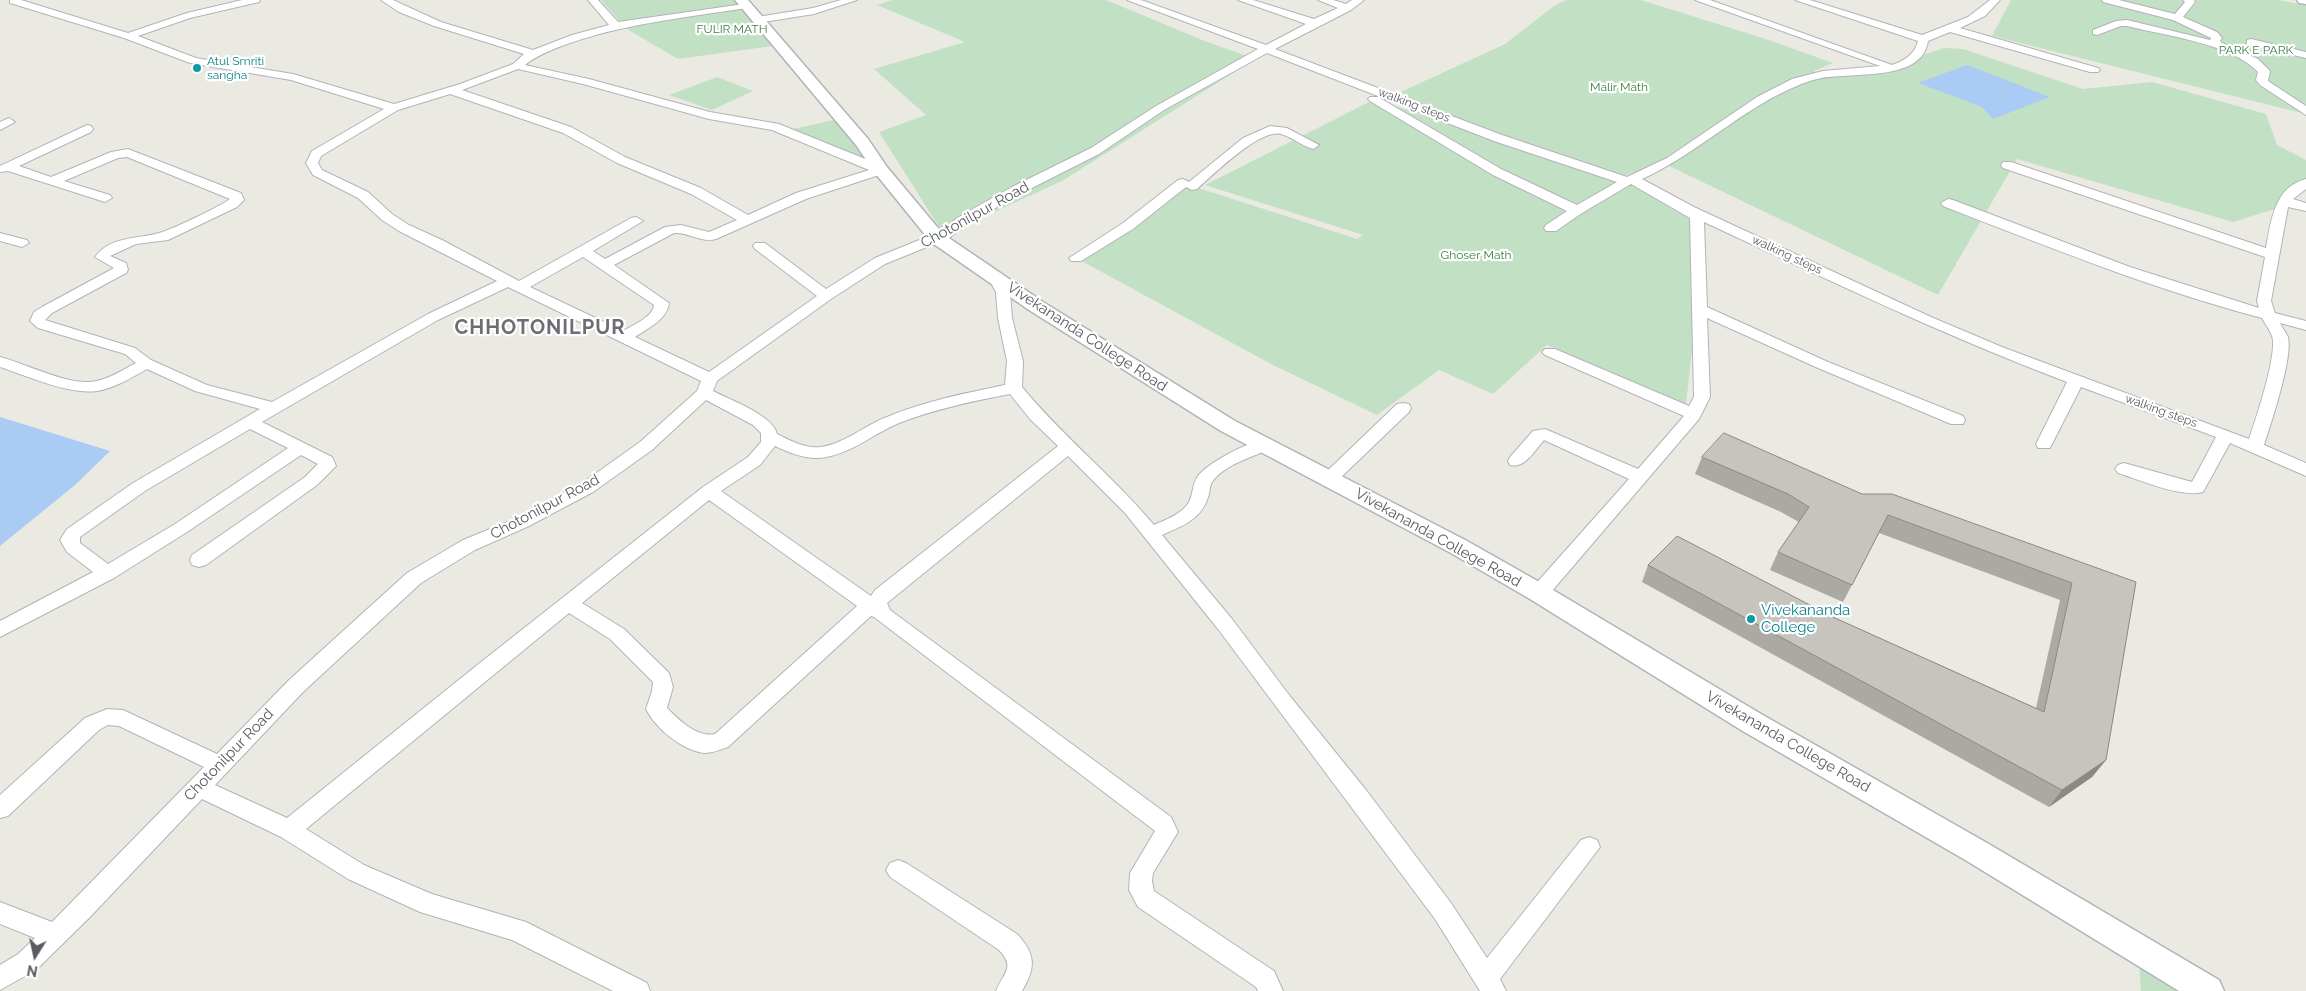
<!DOCTYPE html>
<html>
<head>
<meta charset="utf-8">
<style>
  body { margin:0 }
  #map { position:relative; width:2306px; height:991px; overflow:hidden; background:#ebeae2; font-family:Raleway,sans-serif }
  canvas { display:block }
  .north { position:absolute; left:10px; top:931px; width:50px; height:50px; -webkit-text-stroke:4px #fff; paint-order:stroke; rotate:190deg; font-size:14px; font-weight:700; line-height:20px; text-align:center; color:#5a5c61 }
  .north::after { content:''; display:block; margin:auto; width:18px; height:22px; background:#5a5c61; clip-path:polygon(50% 0,100% 100%,50% 72%,0 100%) }
</style>
</head>
<body>
<div id="map">
<canvas width="2306" height="991"></canvas>
<div class="north">N</div>
</div>
<script>
const context = document.querySelector('canvas').getContext('2d');
context.lineJoin = 'round';
function paint(path, color) {
  context.fillStyle = color;
  context.fill(path, 'evenodd');
}
function strokePath(path, color, width, dash) {
  context.strokeStyle = color;
  context.lineWidth = width;
  context.lineCap = dash ? 'butt' : 'round';
  context.setLineDash(dash || []);
  context.stroke(path);
}
function write(font, color, halo, rows, align = 'center') {
  context.font = font + ' Raleway,sans-serif';
  context.lineWidth = 4.5;
  context.setLineDash([]);
  context.textBaseline = 'middle';
  context.strokeStyle = halo;
  context.fillStyle = color;
  for (const [text, x, y, turn = 0] of rows) {
    context.save();
    context.translate(x, y);
    context.rotate((+turn || 0) * Math.PI / 180);
    context.textAlign = isNaN(turn) ? turn : align;
    if (halo) context.strokeText(text, 0, 0);
    context.fillText(text, 0, 0);
    context.restore();
  }
}
const green = new Path2D(`
  M 601,0 L 741,0 L 779,45 L 678,59 L 620,25 L 622,24 Z
  M 892,0 L 1106,0 L 1202,40 L 1255,59 L 1062,181 L 944,235 L 879,132 L 926,115 L 874,69 L 965,42 L 877,5 Z
  M 1566,0 L 1641,0 L 1769,40 L 1833,63 L 1814,71 L 1817,75 L 1814,78 L 1891,64 L 1945,48 L 1963,49 L 2083,89 L 2152,82 L 2266,114 L 2277,145 L 2306,160 L 2306,179 L 2281,207 L 2233,222 L 2017,159 L 1938,295 L 1663,163 L 1617,178 L 1392,96 L 1505,44 L 1554,6 Z
  M 2011,0 L 2277,0 L 2306,5 L 2306,114 L 1992,36 Z
  M 717,77 L 753,91 L 712,110 L 669,95 Z
  M 1375,99 L 1617,182 L 1635,183 L 1692,216 L 1698,296 L 1686,404 L 1547,345 L 1493,394 L 1439,370 L 1377,415 L 1271,364 L 1076,258 L 1183,183 L 1357,239 L 1363,235 L 1205,185 Z
  M 838,119 L 868,161 L 793,129 Z
  M 2138,948 L 2209,991 L 2141,991 Z`);
const water = new Path2D(`
  M 1967,65 L 2050,97 L 1993,119 L 1982,107 L 1918,83 Z
  M 0,417 L 110,451 L 75,485 L 0,546 Z`);
const minor = new Path2D(`
  M 10,0 L 21,0 L 128,33 L 187,13 L 242,0 L 260,0 L 259,2 L 190,18 L 138,36 L 196,58 L 293,74 L 394,104 L 460,84 L 513,64 L 524,54 L 434,26 L 399,12 L 381,0 L 393,0 L 441,22 L 533,50 L 572,35 L 609,25 L 588,0 L 598,0 L 618,22 L 751,3 L 751,7 L 747,8 C 684,18 619,24 559,47 C 547,52 536,56 525,65 L 589,79 L 710,112 L 779,124 L 885,167 L 887,170 L 885,173 L 806,199 L 716,239 C 701,243 689,232 674,233 L 614,265 L 669,303 C 667,320 648,328 635,337 L 709,372 L 817,296 L 755,249 L 753,246 L 755,243 L 765,243 L 826,289 L 875,258 L 939,232 L 957,218 L 1012,187 L 1091,148 L 1156,106 L 1258,49 L 1127,0 L 1141,0 L 1266,45 L 1306,24 L 1238,0 L 1253,0 L 1314,19 L 1338,8 L 1318,0 L 1333,0 L 1346,4 L 1352,0 L 1364,0 L 1351,10 L 1275,49 L 1502,135 L 1627,177 L 1667,158 L 1757,97 L 1792,79 L 1823,71 L 1880,66 L 1695,0 L 1710,0 L 1892,65 C 1904,61 1915,54 1918,41 L 1795,0 L 1810,0 L 1922,35 L 1968,17 L 1990,0 L 2000,0 L 1985,16 L 1960,28 L 2098,68 L 2100,70 L 2098,72 L 2090,72 L 1950,32 L 1928,41 C 1922,85 1844,70 1813,80 C 1750,100 1702,152 1642,179 L 1694,207 L 1931,317 L 2002,347 L 2249,439 C 2256,419 2278,353 2272,336 C 2270,330 2265,324 2262,318 C 2153,289 2048,247 1943,206 L 1941,203 L 1948,199 L 1953,200 L 2130,267 L 2259,308 L 2257,301 L 2265,257 L 2003,168 L 2001,165 L 2003,162 L 2011,162 L 2266,248 C 2271,221 2274,187 2306,179 L 2306,189 L 2293,199 L 2306,203 L 2306,211 L 2288,207 L 2271,301 L 2275,313 L 2306,321 L 2306,330 L 2280,323 C 2282,327 2286,333 2288,337 C 2293,358 2271,423 2264,445 L 2306,463 L 2306,476 L 2230,443 L 2203,492 C 2181,498 2140,480 2118,473 L 2115,469 L 2118,465 L 2124,463 L 2192,482 L 2216,437 L 2081,387 L 2050,448 L 2038,448 L 2036,444 L 2067,382 C 1943,335 1824,278 1704,222 L 1707,307 L 1828,362 L 1963,416 L 1965,420 L 1963,424 L 1951,424 L 1818,368 L 1707,318 L 1710,397 L 1699,419 L 1546,598 L 1539,600 L 1532,598 L 1530,593 L 1532,588 L 1629,479 L 1544,440 C 1535,450 1525,469 1510,465 L 1508,461 L 1510,457 L 1533,431 L 1545,429 L 1638,469 L 1684,416 L 1545,355 L 1542,352 L 1545,349 L 1555,349 L 1689,406 L 1694,397 L 1690,218 L 1631,184 L 1582,213 L 1556,231 L 1546,231 L 1544,228 L 1546,225 L 1567,211 L 1493,175 L 1370,101 L 1368,99 L 1370,97 L 1378,97 L 1501,169 L 1577,205 L 1617,182 L 1494,141 L 1267,53 L 1164,110 L 1099,154 L 1022,193 L 967,224 L 949,238 L 885,264 L 831,299 L 717,381 L 713,391 C 730,400 773,415 777,434 C 791,441 806,449 821,447 C 844,444 865,425 887,417 C 925,401 966,393 1005,385 L 1007,361 L 998,318 L 996,292 L 989,279 L 996,275 L 1001,276 L 1010,292 L 1012,318 L 1023,361 L 1022,387 C 1062,436 1113,476 1154,525 C 1165,520 1179,515 1187,505 C 1194,497 1191,485 1198,476 C 1208,463 1254,437 1270,441 L 1272,445 L 1270,449 C 1252,457 1224,465 1212,482 C 1209,487 1210,494 1207,500 C 1200,520 1180,527 1162,535 L 1232,619 L 1289,695 L 1366,790 L 1451,903 L 1487,958 L 1581,840 L 1589,837 L 1597,840 L 1600,847 L 1500,979 L 1506,991 L 1480,991 L 1435,919 L 1218,629 L 1125,513 L 1068,456 L 887,603 L 890,610 L 1171,817 L 1178,832 L 1153,873 L 1152,881 L 1154,891 L 1274,971 L 1283,991 L 1258,991 L 1256,987 L 1138,907 L 1129,890 L 1130,873 L 1155,831 L 874,617 L 871,616 L 728,747 C 722,749 713,753 705,753 C 683,751 655,728 646,709 L 652,691 L 653,682 L 610,639 L 569,613 L 306,829 L 364,865 L 432,894 L 526,922 L 647,983 L 650,991 L 613,991 L 512,940 L 420,912 L 348,879 L 281,837 L 202,799 L 90,917 L 36,970 L 0,990 L 0,965 L 18,954 L 35,938 L 0,924 L 0,902 L 52,922 L 204,767 L 119,726 L 108,725 L 99,730 L 8,816 L 0,818 L 0,795 L 85,718 L 107,709 L 123,710 L 217,754 L 289,680 L 407,573 L 463,540 L 517,518 L 581,484 L 640,442 L 697,391 L 701,381 L 508,287 L 438,320 L 262,422 L 332,457 L 336,466 L 317,485 L 206,565 L 199,567 L 192,565 L 190,560 L 192,555 L 305,477 L 318,464 L 301,455 L 187,532 L 114,578 L 0,637 L 0,621 L 93,572 L 67,552 L 60,540 L 67,529 L 133,483 L 260,409 L 195,391 L 147,369 C 131,378 115,388 97,391 C 69,395 27,376 0,367 L 0,357 C 27,364 70,387 97,381 C 111,378 124,369 136,363 L 125,354 L 38,328 L 30,321 L 34,312 L 42,307 L 114,268 L 95,257 C 110,236 138,239 159,233 C 171,230 221,206 230,199 L 127,157 L 118,158 L 64,181 L 110,195 L 112,198 L 105,202 L 8,171 L 0,172 L 0,166 L 87,125 L 91,126 L 93,129 L 91,132 L 19,166 L 51,177 L 111,152 L 128,149 L 241,193 L 244,200 L 237,207 L 168,240 L 136,244 L 110,256 L 126,263 L 128,270 L 126,273 L 52,313 L 45,320 L 135,348 L 151,360 L 207,385 L 272,402 L 428,314 L 497,281 L 399,231 L 382,220 L 358,198 L 313,175 L 306,163 L 312,151 L 384,109 L 291,80 L 190,63 L 124,38 L 10,3 ZM 518,69 L 583,84 L 709,119 L 772,130 L 869,170 L 796,193 L 748,215 L 701,188 L 625,157 L 571,127 L 462,90 ZM 450,94 L 563,133 L 617,163 L 691,194 L 737,220 L 709,232 L 681,225 L 665,227 L 605,259 L 593,251 L 643,221 L 636,217 L 631,218 L 519,281 L 442,240 L 409,225 L 392,214 L 368,192 L 322,170 L 318,163 L 321,156 L 398,110 ZM 583,257 L 654,305 C 653,317 633,325 623,331 L 530,287 ZM 1010,394 L 1030,419 L 1058,446 L 875,590 L 871,596 L 721,491 L 760,465 L 775,446 C 788,452 804,459 819,458 C 848,456 873,434 899,423 C 935,409 973,401 1010,394 ZM 706,400 L 753,425 L 761,433 L 761,442 L 748,457 L 703,487 L 476,666 L 287,818 L 215,785 L 303,692 L 421,583 L 475,550 L 529,526 L 593,492 L 652,450 ZM 250,429 L 288,448 L 175,524 L 108,564 L 80,543 L 80,537 L 145,491 ZM 709,500 L 857,606 L 715,734 C 697,738 679,720 667,708 L 673,687 L 669,673 L 624,629 L 582,603 Z
  M 841,0 L 857,0 L 814,14 L 757,23 L 752,20 L 757,17 L 813,8 Z
  M 2102,0 L 2119,0 L 2175,14 L 2185,2 L 2183,0 L 2194,0 L 2195,2 L 2183,17 L 2217,32 L 2222,38 L 2220,41 L 2222,43 L 2258,59 L 2270,71 L 2268,81 L 2306,106 L 2306,115 L 2260,85 L 2256,80 L 2258,72 C 2230,43 2166,36 2127,26 L 2121,26 L 2097,35 L 2093,34 L 2093,30 L 2116,21 L 2127,20 L 2210,40 L 2211,38 L 2173,20 L 2103,2 Z
  M 2251,39 L 2306,52 L 2306,58 L 2247,44 L 2247,40 Z
  M 9,118 L 15,122 L 0,130 L 0,122 Z
  M 1270,126 L 1287,128 L 1319,145 L 1313,149 C 1302,146 1292,137 1281,134 C 1259,129 1213,175 1197,189 L 1192,190 L 1186,187 L 1133,229 L 1081,261 L 1071,261 L 1069,258 L 1123,223 L 1178,180 L 1183,179 L 1189,182 L 1243,138 Z
  M 0,233 L 27,240 L 29,243 L 22,247 L 0,241 Z
  M 1403,403 L 1409,404 L 1411,408 L 1409,412 L 1336,482 L 1330,484 L 1324,482 L 1321,478 L 1324,474 L 1397,404 Z
  M 898,860 L 906,863 L 1017,934 C 1036,954 1036,968 1022,991 L 996,991 C 1003,973 1016,968 999,950 L 890,877 L 886,870 L 890,863 Z`);
const tertiary = new Path2D(`
  M 735,0 L 748,0 L 868,139 L 887,167 L 943,234 L 1043,302 L 1235,421 L 1467,541 L 1548,587 L 1761,714 L 1987,843 L 2219,980 L 2224,991 L 2179,991 L 1967,861 L 1741,730 L 1530,599 L 1451,553 L 1221,431 L 1029,310 L 931,242 L 875,173 L 856,145 Z`);
const secondary = new Path2D(`
  M 2297,0 L 2306,0 L 2306,4 L 2299,3 Z`);
const wall = new Path2D(`
  M 1702,457 L 1862,494 L 2136,582 L 2106,760 L 2092,777 L 2049,807 L 1642,582 L 1648,565 L 1835,618 L 2036,708 L 2060,600 L 1879,533 L 1843,602 L 1770,570 L 1778,552 L 1799,522 L 1781,512 L 1695,474 Z`);
const shadedWall = new Path2D(`
  M 2106,760 L 2092,777 L 2049,807 L 2062,790 Z`);
const building = new Path2D(`
  M 1724,433 L 1862,494 L 1892,494 L 2136,582 L 2106,760 L 2062,790 L 1648,565 L 1677,536 L 1835,618 L 2044,712 L 2072,583 L 1888,515 L 1852,585 L 1778,552 L 1809,507 L 1788,494 L 1702,457 Z`);
const markers = [
  [197,68,5,"#0f9aa8"],
  [1751,619,5,"#0f9aa8"]
];
const farParknames = [
  ["FULIR MATH",732,29],
  ["PARK E PARK",2256,50],
  ["Malir Math",1619,87],
  ["Ghoser Math",1476,255]
];
const farCulturenames = [
  ["Atul Smriti",207,61],
  ["sangha",207,75]
];
const farStreetnames = [
  ["walking steps",1414,105,21],
  ["walking steps",1787,255,25],
  ["walking steps",2161,411,20]
];
const streetNames = [
  ["Chotonilpur Road",975,215,-29],
  ["Vivekananda College Road",1087,337,33],
  ["Chotonilpur Road",545,507,-28],
  ["Vivekananda College Road",1438,538,29],
  ["Vivekananda College Road",1788,742,30],
  ["Chotonilpur Road",229,755,-46]
];
const cultureNames = [
  ["Vivekananda",1761,610],
  ["College",1761,627]
];
const districtNames = [
  ["CHHOTONILPUR",540,328]
];
paint(green, '#c1e0c4');
paint(water, '#a9cbf4');
strokePath(minor, '#b2b3b8', 2);
strokePath(tertiary, '#b2b3b8', 3);
strokePath(secondary, '#b3b5bb', 3);
paint(minor, '#fff');
paint(tertiary, '#fff');
paint(secondary, '#fff');
paint(wall, '#aba9a3');
paint(shadedWall, '#8b8985');
paint(building, '#c7c4be');
strokePath(building, '#8b8985', 1);
for (const [x, y, r, color] of markers) {
  const dot = new Path2D();
  dot.arc(x, y, r, 0, 2 * Math.PI);
  context.fillStyle = color;
  context.fill(dot);
  strokePath(dot, '#fff', 2);
}
write('12px', '#3d7d47', '#fff', farParknames);
write('12px', '#0d838f', '#fff', farCulturenames, 'left');
write('12px', '#5a5c61', '#fff', farStreetnames);
write('15px', '#5a5c61', '#fff', streetNames);
write('15px', '#0d838f', '#fff', cultureNames, 'left');
context.letterSpacing = '1px';
write('bold 20px', '#6b6e73', '#fff', districtNames);
context.letterSpacing = '0px';
</script>
</body>
</html>
